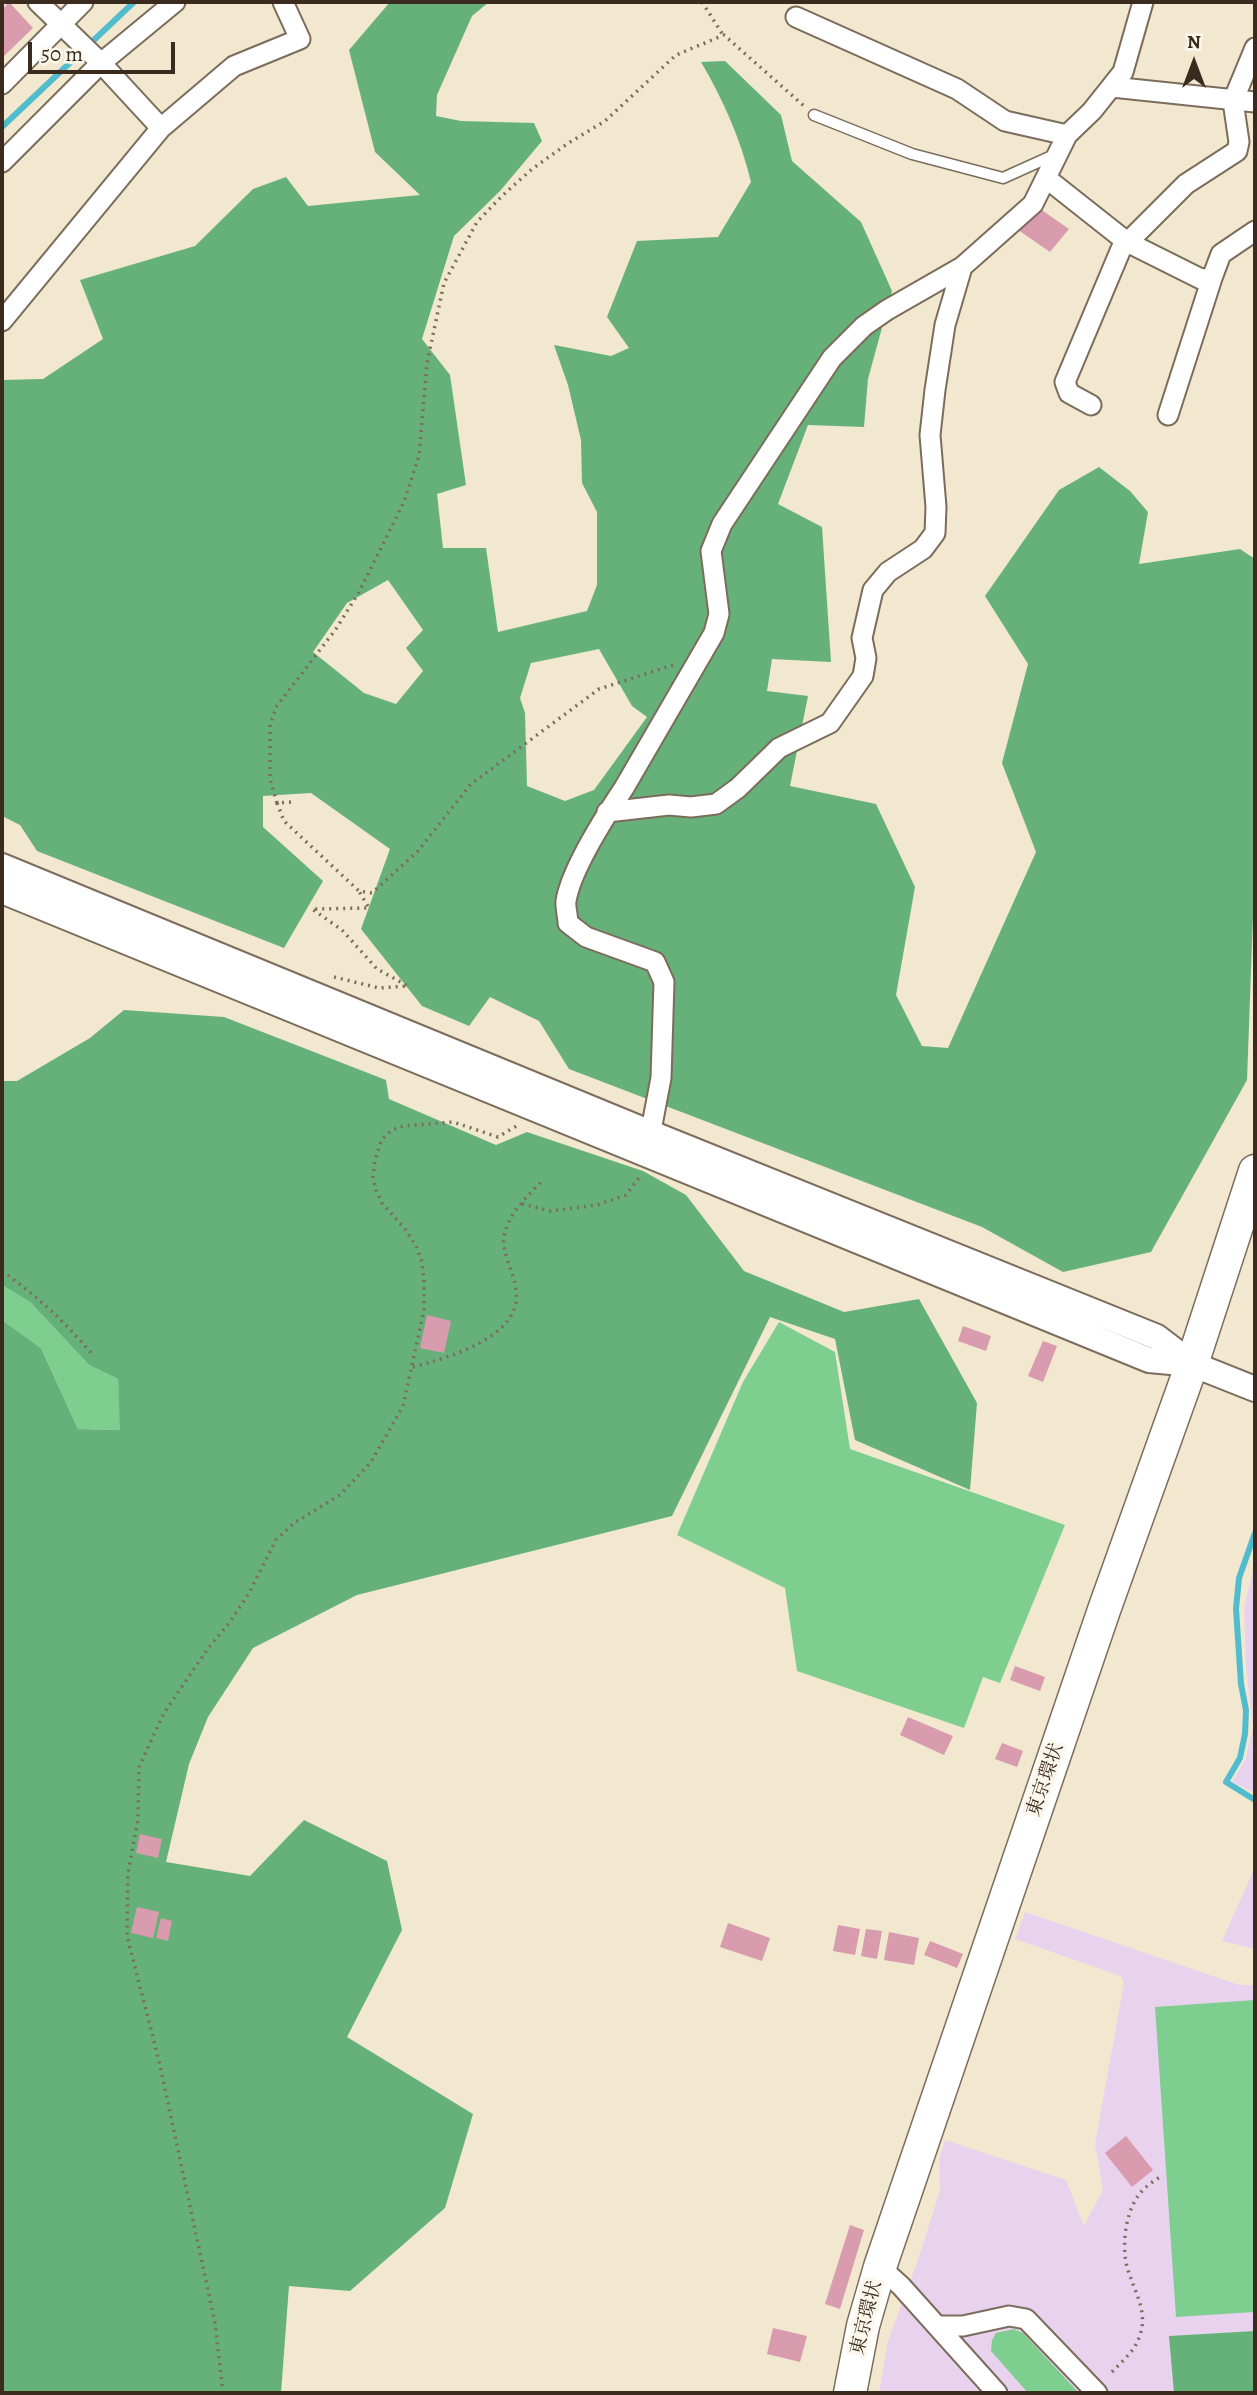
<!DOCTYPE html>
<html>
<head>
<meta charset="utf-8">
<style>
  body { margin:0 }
  #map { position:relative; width:1257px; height:2395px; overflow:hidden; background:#f1e8cf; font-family:Alegreya,serif }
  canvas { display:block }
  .frame { position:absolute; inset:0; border:4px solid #3b2a1e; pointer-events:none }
  .north { position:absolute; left:1159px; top:28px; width:70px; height:70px; -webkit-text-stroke:5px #fbf7ec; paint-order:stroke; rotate:0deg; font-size:19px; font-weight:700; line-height:28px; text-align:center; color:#3b2a1e }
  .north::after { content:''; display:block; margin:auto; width:24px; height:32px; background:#3b2a1e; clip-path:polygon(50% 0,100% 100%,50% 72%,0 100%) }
  .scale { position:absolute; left:28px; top:42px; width:147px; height:32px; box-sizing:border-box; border:4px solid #3b2a1e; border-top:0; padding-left:9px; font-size:21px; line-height:24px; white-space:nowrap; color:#3b2a1e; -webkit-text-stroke:5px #fbf7ec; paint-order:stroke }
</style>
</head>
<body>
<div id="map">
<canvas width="1257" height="2395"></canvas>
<div class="frame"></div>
<div class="north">N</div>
<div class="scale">50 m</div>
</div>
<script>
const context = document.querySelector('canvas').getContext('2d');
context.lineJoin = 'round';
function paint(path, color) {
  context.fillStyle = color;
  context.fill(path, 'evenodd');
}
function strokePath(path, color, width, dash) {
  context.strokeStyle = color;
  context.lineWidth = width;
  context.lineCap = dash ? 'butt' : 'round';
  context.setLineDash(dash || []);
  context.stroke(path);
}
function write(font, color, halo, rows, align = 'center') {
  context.font = font + ' Alegreya,"Noto Serif JP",serif';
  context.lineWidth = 7;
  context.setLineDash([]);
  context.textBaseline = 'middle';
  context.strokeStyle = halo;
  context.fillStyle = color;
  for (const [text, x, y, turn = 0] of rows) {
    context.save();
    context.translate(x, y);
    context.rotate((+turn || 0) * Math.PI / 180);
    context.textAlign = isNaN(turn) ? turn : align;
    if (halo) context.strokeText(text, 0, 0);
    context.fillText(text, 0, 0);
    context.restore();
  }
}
const built = new Path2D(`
  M 1255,1562 L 1255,1793 L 1232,1782 L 1246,1758 L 1253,1727 L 1246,1666 L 1244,1607 Z
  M 1255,1867 L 1255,1949 L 1222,1941 Z
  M 1025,1912 L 1239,1985 L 1255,1985 L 1255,2393 L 879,2393 L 888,2341 L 919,2257 L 940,2190 L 939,2159 L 945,2140 L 1066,2180 L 1084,2226 L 1103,2190 L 1095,2144 L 1124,1983 L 1121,1976 L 1015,1939 Z`);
const green = new Path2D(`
  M 2,1285 L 30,1302 L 89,1365 L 118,1379 L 121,1430 L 78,1429 L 41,1348 L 2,1320 Z
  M 779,1322 L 835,1352 L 850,1449 L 1065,1525 L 1000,1683 L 983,1677 L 964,1728 L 797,1671 L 785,1588 L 677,1535 L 743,1382 Z
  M 1255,2000 L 1255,2312 L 1176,2317 L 1155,2007 Z
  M 1014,2329 L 1023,2333 L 1079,2393 L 1028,2393 L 991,2351 L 992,2340 L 996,2333 Z`);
const forest = new Path2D(`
  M 390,2 L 489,2 L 472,16 L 437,95 L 436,116 L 461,121 L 534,123 L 542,141 L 500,191 L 454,236 L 422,339 L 450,375 L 466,485 L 437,494 L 443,548 L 486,548 L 498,632 L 587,611 L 597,585 L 597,512 L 582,483 L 581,440 L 568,385 L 554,345 L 611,356 L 629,348 L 607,317 L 637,241 L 718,237 L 751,182 C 741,140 723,99 701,62 L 725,61 L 781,115 L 792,161 L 861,222 L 892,291 L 868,379 L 864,427 L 808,425 L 778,504 L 822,527 L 831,662 L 772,659 L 767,691 L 808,696 L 790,786 L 876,804 L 915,887 L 896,995 L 922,1046 L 948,1048 L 1036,852 L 1002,763 L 1028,664 L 985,596 L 1059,490 L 1099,467 L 1130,491 L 1148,512 L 1139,564 L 1240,549 L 1255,559 L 1255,914 L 1253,917 L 1247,1080 L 1151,1252 L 1063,1272 L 982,1227 L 569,1069 L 539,1021 L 490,997 L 469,1026 L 422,1006 L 361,929 L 390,849 L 311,793 L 263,796 L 263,827 L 323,881 L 284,948 L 37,851 L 20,825 L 2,816 L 2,380 L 43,379 L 103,339 L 80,280 L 195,246 L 253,189 L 286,177 L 308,206 L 420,195 L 375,152 L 349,50 ZM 388,580 L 423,630 L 406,648 L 423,671 L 396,704 L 364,693 L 313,652 L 347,603 ZM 599,649 L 632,706 L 647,717 L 594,790 L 565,801 L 527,786 L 525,713 L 520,698 L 531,663 Z
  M 124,1010 L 224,1017 L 386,1080 L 389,1099 L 496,1145 L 527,1132 L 643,1171 L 686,1195 L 744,1271 L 844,1312 L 919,1299 L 977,1403 L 970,1490 L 855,1440 L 835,1339 L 770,1317 L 672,1516 L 357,1595 L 253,1648 L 208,1717 L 189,1764 L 166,1862 L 250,1876 L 304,1820 L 387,1861 L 402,1930 L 347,2037 L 473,2114 L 445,2208 L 350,2291 L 289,2286 L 281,2393 L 2,2393 L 2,1320 L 41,1348 L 78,1429 L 120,1430 L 118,1379 L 89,1365 L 30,1302 L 2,1285 L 2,1081 L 17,1081 L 90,1038 Z
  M 1255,2331 L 1255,2393 L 1174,2393 L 1169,2336 Z`);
const stream = new Path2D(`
  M 2,127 L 134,2
  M 1255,1533 L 1239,1578 L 1236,1609 L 1241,1684 L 1246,1710 L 1245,1734 L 1240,1758 L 1226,1782 L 1255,1800`);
const building = new Path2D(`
  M 9,2 L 33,28 L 2,58 L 2,10 Z
  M 1033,204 L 1069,229 L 1050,252 L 1011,225 Z
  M 427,1315 L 451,1321 L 444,1353 L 420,1348 Z
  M 963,1326 L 991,1336 L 986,1351 L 958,1341 Z
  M 1043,1341 L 1057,1346 L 1043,1382 L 1028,1376 Z
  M 1015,1666 L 1045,1677 L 1040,1691 L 1010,1680 Z
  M 908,1717 L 953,1736 L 944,1755 L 900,1735 Z
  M 1002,1743 L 1023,1751 L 1017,1767 L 995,1759 Z
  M 140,1834 L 162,1839 L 158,1858 L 136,1853 Z
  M 137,1907 L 159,1912 L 153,1938 L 131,1933 Z
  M 161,1918 L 172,1921 L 168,1941 L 156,1938 Z
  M 728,1923 L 770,1938 L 762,1961 L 720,1947 Z
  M 838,1925 L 860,1929 L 855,1955 L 833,1951 Z
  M 866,1929 L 882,1931 L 877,1959 L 861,1956 Z
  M 889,1932 L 919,1938 L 914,1965 L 884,1960 Z
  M 930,1941 L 963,1954 L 957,1968 L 924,1955 Z
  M 1126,2136 L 1153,2170 L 1132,2187 L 1105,2153 Z
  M 850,2225 L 864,2230 L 840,2309 L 825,2304 Z
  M 773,2328 L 807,2336 L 800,2362 L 767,2354 Z`);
const path = new Path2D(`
  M 702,2 L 723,35
  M 291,802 L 277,803 L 284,821 L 359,891 L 372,893 L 418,851 L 471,784 L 599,689 L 673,665
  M 277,803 L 270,779 L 270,726 L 276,707 L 336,629 L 359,592 L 404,502 L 419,456 L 427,363 L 444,283 L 477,222 L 502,196 L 532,169 L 567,144 L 605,121 L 676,55 L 724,35 L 804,106
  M 334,977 L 379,988 L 408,986 L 377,969 L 342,930 L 312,909 L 369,908 L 359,891
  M 522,1204 L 551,1211 L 597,1205 L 626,1195 L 640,1176
  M 2,1271 C 38,1297 63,1320 92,1354
  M 413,1367 C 447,1358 524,1337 516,1289 C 514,1274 501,1250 504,1237 C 508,1213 528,1196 544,1179
  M 1112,2372 C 1122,2361 1134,2352 1139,2338 C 1149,2313 1135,2293 1128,2270 C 1121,2249 1125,2214 1138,2196 C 1144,2187 1154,2181 1163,2175
  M 223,2393 L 215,2323 L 159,2061 L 127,1936 L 128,1873 L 138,1819 L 139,1767 L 164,1713 L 209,1647 L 230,1622 L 249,1593 L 276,1540 L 294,1523 L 340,1495 L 371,1462 L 403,1406 L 424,1310 L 424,1282 L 422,1262 L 416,1246 L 405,1229 L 382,1203 L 376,1190 L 373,1177 L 375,1160 L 382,1139 L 392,1130 L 404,1126 L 453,1122 L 498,1137 L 518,1125`);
const service = new Path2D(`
  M 814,115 L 912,154 L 1003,178 L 1054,155`);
const minor = new Path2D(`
  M 38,2 L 101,63 L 161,128
  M 796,17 L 957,89 L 1005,121 L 1067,135
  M 2,84 L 83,2
  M 1112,87 L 1255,102
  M 2,162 L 101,63 L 175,2
  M 1046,178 L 1127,242 L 1201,279 L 1212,278 L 1221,254 L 1255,231
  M 2,321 L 161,128 L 234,66 L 300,39 L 283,2
  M 1091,405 L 1069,393 L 1065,382 L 1121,249 L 1186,184 L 1237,151 L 1239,142 L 1233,101 L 1255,48
  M 1168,415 L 1212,278
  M 607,812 L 669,805 L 691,807 L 716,804 L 738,788 L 779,748 L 830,723 L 863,676 L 866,658 L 862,638 L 873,590 L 888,572 L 923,549 L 935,533 L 936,507 L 930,435 L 935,390 L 945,325 L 962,267
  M 648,1146 L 661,1078 L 664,982 L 655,962 L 586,937 L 568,923 C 568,916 565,907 566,901 C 571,870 606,815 624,788 L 714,633 L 719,614 L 711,551 L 722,524 L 832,358 L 864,326 L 887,310 L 962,267 L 1033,204 L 1067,135 L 1092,111 L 1123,72 L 1143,2
  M 880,2267 L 901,2286 L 997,2393
  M 937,2326 L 963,2326 L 1009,2316 L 1026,2319 L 1097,2393`);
const tertiary = new Path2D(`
  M 2,866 L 651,1133 L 1157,1337 L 1191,1363
  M 2,891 L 1149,1360 L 1192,1364 L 1255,1389`);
const trunk = new Path2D(`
  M 850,2393 L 863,2326 L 880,2267 L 1104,1610 L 1192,1364 L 1255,1171`);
const streetNames = [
  ["東京環状",1046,1780,-71],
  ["東京環状",867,2318,-76]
];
paint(built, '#e9d2ee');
paint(green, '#7dce8f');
paint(forest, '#66b17a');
strokePath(stream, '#51bccd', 6);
paint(building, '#d89cae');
strokePath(service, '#7b6c5c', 13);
strokePath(minor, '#7b6c5c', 23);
strokePath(tertiary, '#7b6c5c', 28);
strokePath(trunk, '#7b6c5c', 35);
strokePath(path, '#7b6c5c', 3.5, [2, 5]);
strokePath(service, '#fff', 10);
strokePath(minor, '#fff', 19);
strokePath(tertiary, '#fff', 24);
strokePath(trunk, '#fff', 32);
write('19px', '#3b2a1e', '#fbf7ec', streetNames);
</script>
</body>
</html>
